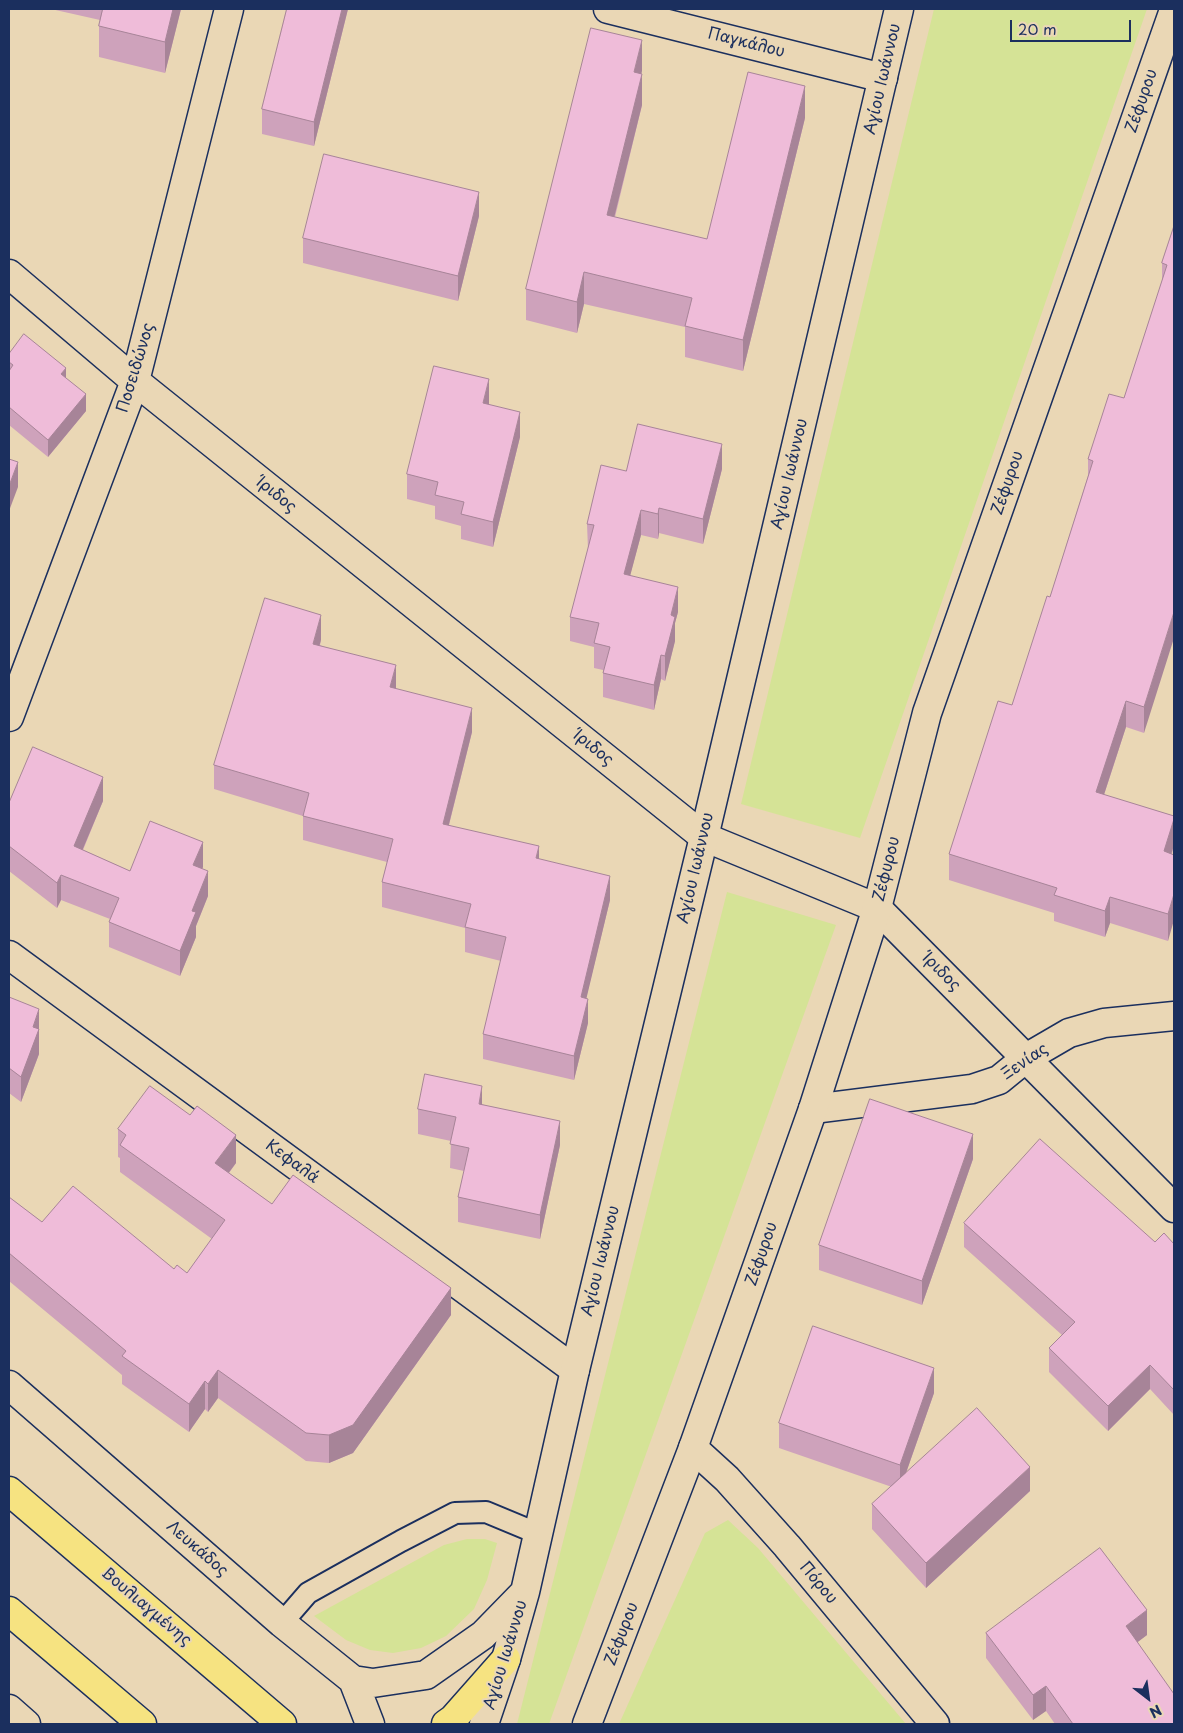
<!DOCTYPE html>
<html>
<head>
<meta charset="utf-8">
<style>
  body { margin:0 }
  #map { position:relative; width:1183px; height:1733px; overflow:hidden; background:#ead7b5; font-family:"Playpen Sans",sans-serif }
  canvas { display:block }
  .frame { position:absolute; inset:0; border:10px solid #1b2f5e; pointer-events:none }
  .north { position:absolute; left:1123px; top:1673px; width:50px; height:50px; -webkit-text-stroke:4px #ead7b5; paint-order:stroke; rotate:150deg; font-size:14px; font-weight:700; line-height:20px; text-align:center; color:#1b2f5e }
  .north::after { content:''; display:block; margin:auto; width:18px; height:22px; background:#1b2f5e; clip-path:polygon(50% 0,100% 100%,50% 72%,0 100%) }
  .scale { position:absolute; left:1010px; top:20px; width:121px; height:22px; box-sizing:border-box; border:2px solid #1b2f5e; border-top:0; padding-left:6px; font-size:15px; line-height:18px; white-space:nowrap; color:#1b2f5e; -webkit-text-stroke:4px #ead7b5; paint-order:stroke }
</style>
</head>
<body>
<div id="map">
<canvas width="1183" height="1733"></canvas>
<div class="frame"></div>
<div class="north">N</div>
<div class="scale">20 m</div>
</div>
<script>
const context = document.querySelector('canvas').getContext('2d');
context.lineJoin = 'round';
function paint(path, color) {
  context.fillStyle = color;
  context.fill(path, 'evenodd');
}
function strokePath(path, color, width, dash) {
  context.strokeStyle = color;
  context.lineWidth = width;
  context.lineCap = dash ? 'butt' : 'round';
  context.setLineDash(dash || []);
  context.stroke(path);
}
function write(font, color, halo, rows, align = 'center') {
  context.font = font + ' "Playpen Sans",sans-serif';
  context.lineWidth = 4;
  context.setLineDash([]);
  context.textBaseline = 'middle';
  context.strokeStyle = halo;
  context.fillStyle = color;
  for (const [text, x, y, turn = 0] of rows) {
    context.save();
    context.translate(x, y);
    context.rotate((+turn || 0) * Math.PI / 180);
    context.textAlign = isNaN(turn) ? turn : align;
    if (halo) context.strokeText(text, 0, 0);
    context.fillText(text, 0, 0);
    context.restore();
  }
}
const green = new Path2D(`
  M 934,9 L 1147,9 L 860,838 L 741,804 Z
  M 727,892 L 836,925 L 549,1724 L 517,1724 Z
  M 728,1520 L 758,1548 L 906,1724 L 619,1724 L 705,1533 Z
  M 467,1539 L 485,1539 L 497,1543 L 487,1580 L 474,1609 L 446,1636 L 421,1648 L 393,1653 L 370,1650 L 346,1640 L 314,1616 L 444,1545 Z`);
const lane = new Path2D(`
  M 282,1623 L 308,1593 L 401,1541 L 455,1513 L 486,1512 L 539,1534`);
const street = new Path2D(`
  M 608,9 L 883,78
  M 9,274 L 135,381 L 704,837 L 877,908 L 1174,1208
  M 9,717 L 135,381 L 229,9
  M 9,955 L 575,1370
  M 813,1109 L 972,1089 L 999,1080 L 1026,1058 L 1069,1033 L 1104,1023 L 1174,1016
  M 693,1448 L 727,1479 L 787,1546 L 935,1724`);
const secondary = new Path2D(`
  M 9,1385 L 282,1623 L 353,1680 L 370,1724
  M 353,1680 L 373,1683 L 426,1675 L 483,1635 L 522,1595
  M 9,1709 L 26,1724
  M 484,1724 L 506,1659 L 525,1592 L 575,1370 L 704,837 L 899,9
  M 587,1724 L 693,1448 L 813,1109 L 877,908 L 927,713 L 1174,10`);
const primary = new Path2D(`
  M 9,1491 L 282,1724
  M 9,1611 L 142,1724
  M 446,1724 L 453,1719 L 506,1659`);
const wall = new Path2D(`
  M 51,9 L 181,9 L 165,73 L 99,57 L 99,26 L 100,20 Z
  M 287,9 L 348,9 L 314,146 L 262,134 L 262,109 Z
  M 642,71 L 641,74 L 642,105 L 615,217 L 707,239 L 805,118 L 743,371 L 685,357 L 685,327 L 584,304 L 577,333 L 526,320 L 526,289 Z
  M 479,216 L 458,301 L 303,263 L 303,238 Z
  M 1174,226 L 1144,733 L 1126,727 L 1104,795 L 1174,816 L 1174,845 L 1172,854 L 1168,941 L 1110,923 L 1105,937 L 1054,921 L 1054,913 L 949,880 L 949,854 L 1012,705 L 1050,597 L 1088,476 L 1088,459 L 1124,398 L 1162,281 L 1162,263 Z
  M 9,354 L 66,378 L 86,411 L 48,457 L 9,425 Z
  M 489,405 L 520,437 L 493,547 L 461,539 L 461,526 L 435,519 L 435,506 L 407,499 L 407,474 Z
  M 722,469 L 703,544 L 659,533 L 658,539 L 641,535 L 630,575 L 678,612 L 675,623 L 675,641 L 665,681 L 661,679 L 654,710 L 603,697 L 603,670 L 594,668 L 594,647 L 570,641 L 570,617 L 588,549 L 587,524 L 626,471 Z
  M 321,640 L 320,645 L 472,732 L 449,825 L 539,859 L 610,900 L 586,998 L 588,1023 L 574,1080 L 483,1059 L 483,1034 L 501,961 L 465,952 L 465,928 L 382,907 L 382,882 L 387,862 L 303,840 L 303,816 L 214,789 L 214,765 Z
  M 103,801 L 83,850 L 130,871 L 203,867 L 202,869 L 208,896 L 196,926 L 196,937 L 180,976 L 109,947 L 109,922 L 110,919 L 61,900 L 57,908 L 9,871 L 9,803 Z
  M 9,997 L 39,1034 L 39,1054 L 21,1102 L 9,1093 Z
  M 482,1104 L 560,1145 L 540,1239 L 458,1222 L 458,1197 L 464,1171 L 450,1168 L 451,1141 L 418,1134 L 418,1109 Z
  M 118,1129 L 236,1163 L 229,1173 L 272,1204 L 451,1315 L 353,1453 L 329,1463 L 306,1461 L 218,1398 L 208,1412 L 205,1409 L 189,1432 L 122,1384 L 122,1375 L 9,1281 L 9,1197 L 42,1222 L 174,1269 L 187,1273 L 212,1239 L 120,1172 L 120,1158 L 118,1157 Z
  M 973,1159 L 922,1305 L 819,1270 L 819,1245 Z
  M 964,1223 L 1174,1244 L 1174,1415 L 1150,1389 L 1108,1431 L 1049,1372 L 1049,1348 L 1062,1335 L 964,1247 Z
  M 934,1393 L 906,1473 L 1030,1491 L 926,1588 L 872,1529 L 872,1504 L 892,1487 L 779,1448 L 779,1423 Z
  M 986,1633 L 1147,1635 L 1137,1642 L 1174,1724 L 1055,1724 L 1046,1711 L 1033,1720 L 986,1658 Z`);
const shadedWall = new Path2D(`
  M 173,9 L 181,9 L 165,73 L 165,42 Z
  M 342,9 L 348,9 L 314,146 L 314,122 Z
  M 642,40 L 642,71 L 634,103 L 634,72 Z
  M 642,74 L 642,105 L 607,246 L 607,215 Z
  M 805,86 L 805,118 L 743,371 L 743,340 Z
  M 479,192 L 479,216 L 458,301 L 458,276 Z
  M 584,272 L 584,304 L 577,333 L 577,302 Z
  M 66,368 L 66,385 L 61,374 Z
  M 489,379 L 489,404 L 483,428 L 483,403 Z
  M 86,394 L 86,411 L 48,457 L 48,440 Z
  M 520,412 L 520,437 L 493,547 L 493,522 Z
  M 722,444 L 722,469 L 703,544 L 703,519 Z
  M 18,462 L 18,487 L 9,511 L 9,486 Z
  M 659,508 L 659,533 L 658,539 L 658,514 Z
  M 641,510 L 641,535 L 624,599 L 624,574 Z
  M 678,587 L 678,612 L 675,623 L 675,641 L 665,681 L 665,656 L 671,615 Z
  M 1174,612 L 1174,638 L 1144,733 L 1144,707 Z
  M 321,615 L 321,640 L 313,668 L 313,644 Z
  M 661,655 L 661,679 L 654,710 L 654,685 Z
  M 396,665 L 396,690 L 390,687 Z
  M 1126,701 L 1126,727 L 1096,819 L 1096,792 Z
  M 472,708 L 472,732 L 443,848 L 443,824 Z
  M 103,777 L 103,801 L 74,870 L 74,846 Z
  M 1174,819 L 1174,845 L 1164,878 L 1164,851 Z
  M 203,842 L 203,867 L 193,890 L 193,865 Z
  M 539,846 L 539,870 L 536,858 Z
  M 208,871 L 208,896 L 196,926 L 196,937 L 180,976 L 180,951 L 192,911 Z
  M 61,875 L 61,900 L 57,908 L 57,883 Z
  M 610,876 L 610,900 L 581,1021 L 581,997 Z
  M 1174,894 L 1174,920 L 1168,941 L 1168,914 Z
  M 1110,897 L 1110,923 L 1105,937 L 1105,911 Z
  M 588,999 L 588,1023 L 574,1080 L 574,1056 Z
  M 39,1009 L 39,1054 L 21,1102 L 21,1077 L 33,1027 Z
  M 482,1086 L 482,1111 L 479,1104 Z
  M 560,1121 L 560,1145 L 540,1239 L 540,1215 Z
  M 973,1134 L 973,1159 L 922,1305 L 922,1281 Z
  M 236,1135 L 236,1163 L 215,1191 L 215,1163 Z
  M 451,1288 L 451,1315 L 353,1453 L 329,1463 L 329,1435 Z
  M 1150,1365 L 1150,1389 L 1108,1431 L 1108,1406 Z
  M 934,1368 L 934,1393 L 900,1490 L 900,1465 Z
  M 218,1370 L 218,1398 L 208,1412 L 208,1384 Z
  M 205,1381 L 205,1409 L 189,1432 L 189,1404 Z
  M 1030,1467 L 1030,1491 L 926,1588 L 926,1563 Z
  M 1147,1610 L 1147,1635 L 1126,1651 L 1126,1626 Z
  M 1046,1686 L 1046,1711 L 1033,1720 L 1033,1695 Z`);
const building = new Path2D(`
  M 103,9 L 173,9 L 165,42 L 99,26 Z
  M 287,9 L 342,9 L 314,122 L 262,109 Z
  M 591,28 L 642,40 L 634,72 L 642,74 L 607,215 L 707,239 L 748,72 L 805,86 L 743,340 L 685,326 L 692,298 L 584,272 L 577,302 L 526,289 Z
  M 324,154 L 479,192 L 458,276 L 303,238 Z
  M 1174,226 L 1174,612 L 1144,707 L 1126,701 L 1096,792 L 1174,816 L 1174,819 L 1164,851 L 1174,855 L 1174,894 L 1168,914 L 1110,897 L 1105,911 L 1054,895 L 1057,888 L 949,854 L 998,701 L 1012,705 L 1047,596 L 1050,597 L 1093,461 L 1088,459 L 1109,394 L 1124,398 L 1167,265 L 1162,263 Z
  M 24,334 L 66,368 L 61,374 L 86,394 L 48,440 L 9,407 L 9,371 L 13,365 L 9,362 L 9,354 Z
  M 434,366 L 489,379 L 483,403 L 520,412 L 493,522 L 461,514 L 464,502 L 435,495 L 438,482 L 407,474 Z
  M 638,424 L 722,444 L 703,519 L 659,508 L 658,514 L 641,510 L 624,574 L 678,587 L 671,615 L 675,617 L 665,656 L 661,655 L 654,685 L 603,673 L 610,647 L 594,643 L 599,623 L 570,617 L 594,525 L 587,524 L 601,465 L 626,471 Z
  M 9,459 L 18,462 L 9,486 Z
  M 265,598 L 321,615 L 313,644 L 396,665 L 390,687 L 472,708 L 443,824 L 539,846 L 536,858 L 610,876 L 581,997 L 588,999 L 574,1056 L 483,1034 L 506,937 L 465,927 L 471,904 L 382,882 L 393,839 L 303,816 L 309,793 L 214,765 Z
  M 33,747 L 103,777 L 74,846 L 130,871 L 150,821 L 203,842 L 193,865 L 208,871 L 192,911 L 196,912 L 180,951 L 109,922 L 119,898 L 61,875 L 57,883 L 9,846 L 9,803 Z
  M 9,997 L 39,1009 L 33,1027 L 39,1029 L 21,1077 L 9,1068 Z
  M 425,1074 L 482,1086 L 479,1104 L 560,1121 L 540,1215 L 458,1197 L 469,1148 L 450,1144 L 456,1117 L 418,1109 Z
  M 150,1086 L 190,1115 L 197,1106 L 236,1135 L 215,1163 L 272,1204 L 293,1175 L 451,1288 L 353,1425 L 329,1435 L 306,1433 L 218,1370 L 208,1384 L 205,1381 L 189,1404 L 122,1356 L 126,1351 L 9,1253 L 9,1197 L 42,1222 L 73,1186 L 174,1269 L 177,1265 L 187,1273 L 225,1220 L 120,1145 L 126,1135 L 118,1129 Z
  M 870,1099 L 973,1134 L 922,1281 L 819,1245 Z
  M 1040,1139 L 1155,1242 L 1164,1233 L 1174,1244 L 1174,1390 L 1150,1365 L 1108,1406 L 1049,1348 L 1075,1322 L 964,1223 Z
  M 813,1326 L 934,1368 L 900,1465 L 779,1423 Z
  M 977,1408 L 1030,1467 L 926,1563 L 872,1504 Z
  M 1100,1548 L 1147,1610 L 1126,1626 L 1174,1694 L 1174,1724 L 1073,1724 L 1046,1686 L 1033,1695 L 986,1633 Z`);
const streetNames = [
  ["Παγκάλου",746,43,14],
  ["Αγίου Ιωάννου",883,79,-77],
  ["Ζέφυρου",1142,101,-71],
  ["Ποσειδώνος",136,368,-73],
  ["Αγίου Ιωάννου",790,474,-77],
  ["Ζέφυρου",1008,483,-71],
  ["Ίριδος",276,495,39],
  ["Ίριδος",593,748,39],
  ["Αγίου Ιωάννου",696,868,-77],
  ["Ζέφυρου",887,869,-76],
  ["Ίριδος",941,972,45],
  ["Ξενίας",1025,1062,-34],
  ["Κεφαλά",292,1162,36],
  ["Ζέφυρου",762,1254,-71],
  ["Αγίου Ιωάννου",601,1261,-76],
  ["Λευκάδος",197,1549,41],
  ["Πόρου",818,1583,50],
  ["Βουλιαγμένης",146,1607,40],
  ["Ζέφυρου",622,1634,-69],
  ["Αγίου Ιωάννου",506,1655,-73]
];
paint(green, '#d5e396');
strokePath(lane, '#1b2f5e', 24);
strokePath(street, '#1b2f5e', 31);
strokePath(secondary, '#1b2f5e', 31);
strokePath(primary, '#1b2f5e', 31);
strokePath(lane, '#ead7b5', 20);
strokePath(street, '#ead7b5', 28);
strokePath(secondary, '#ead7b5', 28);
strokePath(primary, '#f6e381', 28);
paint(wall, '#cea2bb');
paint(shadedWall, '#a78498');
paint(building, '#efbcd9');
strokePath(building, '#a78498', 1);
write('16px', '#1b2f5e', '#ead7b5', streetNames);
</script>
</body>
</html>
